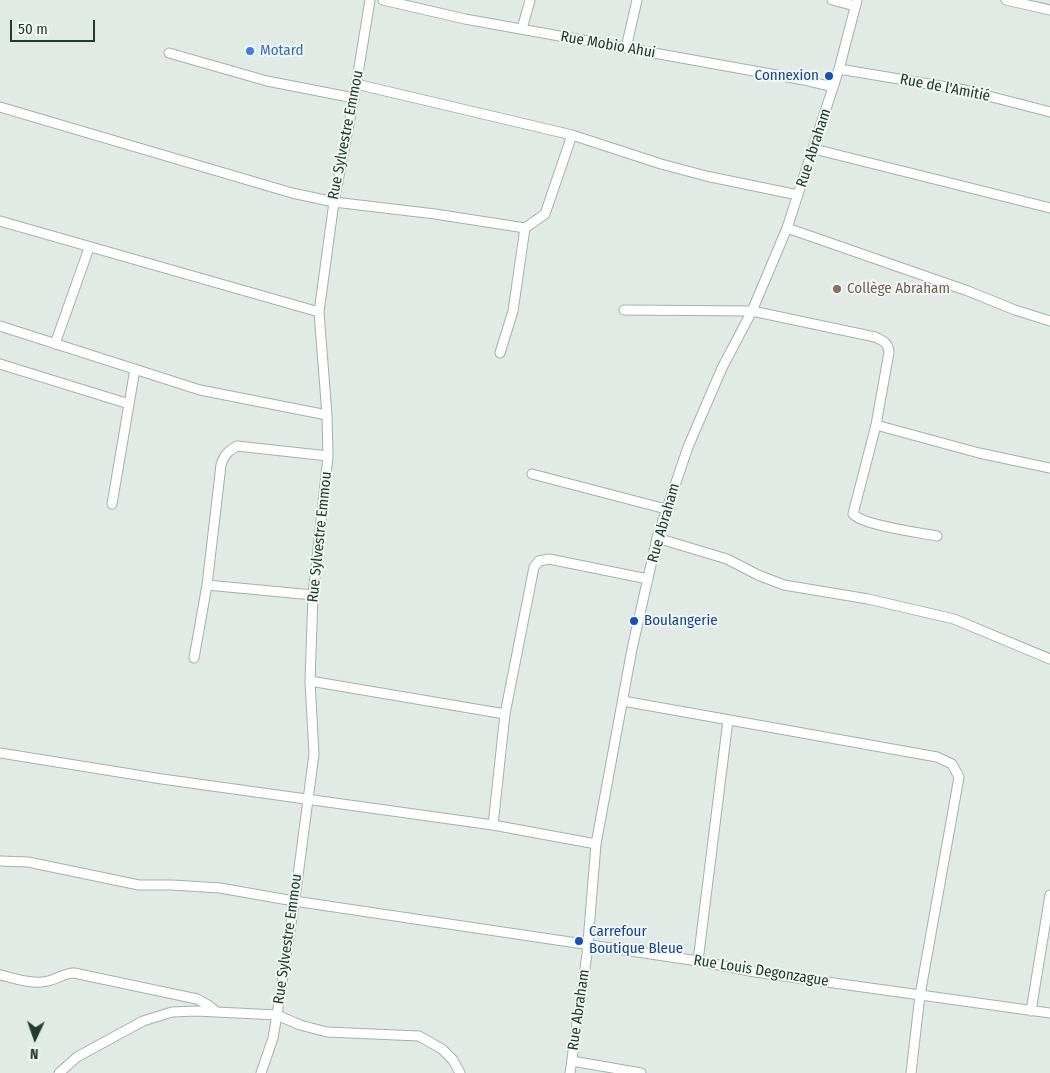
<!DOCTYPE html>
<html>
<head>
<meta charset="utf-8">
<style>
  body { margin:0 }
  #map { position:relative; width:1050px; height:1073px; overflow:hidden; background:#e1eae5; font-family:"Fira Sans Condensed",sans-serif }
  canvas { display:block }
  .north { position:absolute; left:10px; top:1013px; width:50px; height:50px; -webkit-text-stroke:4px #f1f7f3; paint-order:stroke; rotate:183deg; font-size:14px; font-weight:700; line-height:20px; text-align:center; color:#233932 }
  .north::after { content:''; display:block; margin:auto; width:18px; height:22px; background:#233932; clip-path:polygon(50% 0,100% 100%,50% 72%,0 100%) }
  .scale { position:absolute; left:10px; top:20px; width:85px; height:22px; box-sizing:border-box; border:2px solid #233932; border-top:0; padding-left:6px; font-size:15px; line-height:18px; white-space:nowrap; color:#233932; -webkit-text-stroke:4px #f1f7f3; paint-order:stroke }
</style>
</head>
<body>
<div id="map">
<canvas width="1050" height="1073"></canvas>
<div class="north">N</div>
<div class="scale">50 m</div>
</div>
<script>
const context = document.querySelector('canvas').getContext('2d');
context.lineJoin = 'round';
function strokePath(path, color, width, dash) {
  context.strokeStyle = color;
  context.lineWidth = width;
  context.lineCap = dash ? 'butt' : 'round';
  context.setLineDash(dash || []);
  context.stroke(path);
}
function write(font, color, halo, rows, align = 'center') {
  context.font = font + ' "Fira Sans Condensed",sans-serif';
  context.lineWidth = 4;
  context.setLineDash([]);
  context.textBaseline = 'middle';
  context.strokeStyle = halo;
  context.fillStyle = color;
  for (const [text, x, y, turn = 0] of rows) {
    context.save();
    context.translate(x, y);
    context.rotate((+turn || 0) * Math.PI / 180);
    context.textAlign = isNaN(turn) ? turn : align;
    if (halo) context.strokeText(text, 0, 0);
    context.fillText(text, 0, 0);
    context.restore();
  }
}
const street = new Path2D(`
  M 383,0 L 465,19 L 804,80 L 833,87
  M 832,0 L 855,6
  M 1006,0 L 1050,10
  M 522,29 L 530,0
  M 626,48 L 637,0
  M 169,53 L 267,81 L 354,98
  M 839,69 L 965,90 L 1050,112
  M 356,84 L 572,135 L 661,164 L 706,176 L 798,195
  M 0,107 L 292,193 L 334,202 L 435,214 L 525,228 L 545,214 L 572,135
  M 814,149 L 1050,208
  M 0,221 L 319,312
  M 787,228 L 968,291 L 1015,310 L 1050,321
  M 624,310 L 752,311 L 875,337 C 883,341 888,342 889,352 L 876,425 L 853,514 C 862,525 921,533 937,536
  M 0,326 L 200,390 L 327,415
  M 55,344 L 89,248
  M 500,353 L 513,311 L 525,228
  M 0,364 L 129,404
  M 876,425 L 979,453 L 1050,468
  M 532,474 L 666,509
  M 112,504 L 135,369
  M 657,538 L 727,559 L 758,575 L 784,585 L 868,599 L 954,619 L 1050,659
  M 207,585 L 313,595
  M 194,658 L 207,585 L 221,465 C 224,455 228,451 237,446 L 328,456
  M 310,681 L 505,714
  M 623,701 L 937,757 L 952,764 L 959,777 L 920,995 L 911,1073
  M 0,753 L 162,779 L 493,825 L 596,844
  M 493,825 L 505,714 L 534,567 L 539,561 L 549,559 L 648,579
  M 0,861 L 28,862 L 139,885 L 172,885 L 220,888 L 294,901 L 698,961 L 755,972 L 1050,1013
  M 698,961 L 728,720
  M 0,975 C 14,978 33,985 48,981 C 57,979 64,973 74,973 L 197,999 L 208,1005 L 217,1012
  M 1031,1011 L 1050,895
  M 572,1061 L 641,1073
  M 59,1073 L 77,1057 L 143,1021 L 172,1012 L 196,1011 L 277,1015 L 300,1025 L 327,1032 L 419,1036 L 442,1049 L 453,1060 L 460,1073
  M 261,1073 L 273,1038 L 277,1015 L 296,891 L 314,754 L 310,681 L 313,595 L 328,456 L 327,415 L 319,312 L 334,202 L 354,98 L 370,0
  M 570,1073 L 587,954 L 596,844 L 632,649 L 657,538 L 688,447 L 722,368 L 752,311 L 787,228 L 839,69 L 857,0`);
const markers = [
  [250,51,5,"#3f7fe0"],
  [829,76,5,"#1a4fb4"],
  [837,289,5,"#8d6e63"],
  [634,621,5,"#1a4fb4"],
  [579,941,5,"#1a4fb4"]
];
const streetNames = [
  ["Rue Mobio Ahui",608,45,10],
  ["Rue de l'Amitié",945,88,11],
  ["Rue Sylvestre Emmou",346,135,-79],
  ["Rue Abraham",814,148,-72],
  ["Rue Abraham",664,523,-74],
  ["Rue Sylvestre Emmou",320,537,-84],
  ["Rue Sylvestre Emmou",288,939,-82],
  ["Rue Louis Degonzague",761,971,9],
  ["Rue Abraham",579,1010,-82]
];
const shopNames = [
  ["Motard",260,51]
];
const transitNames = [
  ["Connexion",819,76,"right"],
  ["Boulangerie",644,621],
  ["Carrefour",589,932],
  ["Boutique Bleue",589,949]
];
const educationNames = [
  ["Collège Abraham",847,289]
];
strokePath(street, '#a4b1ac', 11);
strokePath(street, '#fff', 9);
for (const [x, y, r, color] of markers) {
  const dot = new Path2D();
  dot.arc(x, y, r, 0, 2 * Math.PI);
  context.fillStyle = color;
  context.fill(dot);
  strokePath(dot, '#f1f7f3', 2);
}
write('15px', '#233932', '#f1f7f3', streetNames);
write('15px', '#366cbe', '#f1f7f3', shopNames, 'left');
write('15px', '#164399', '#f1f7f3', transitNames, 'left');
write('15px', '#785e54', '#f1f7f3', educationNames, 'left');
</script>
</body>
</html>
